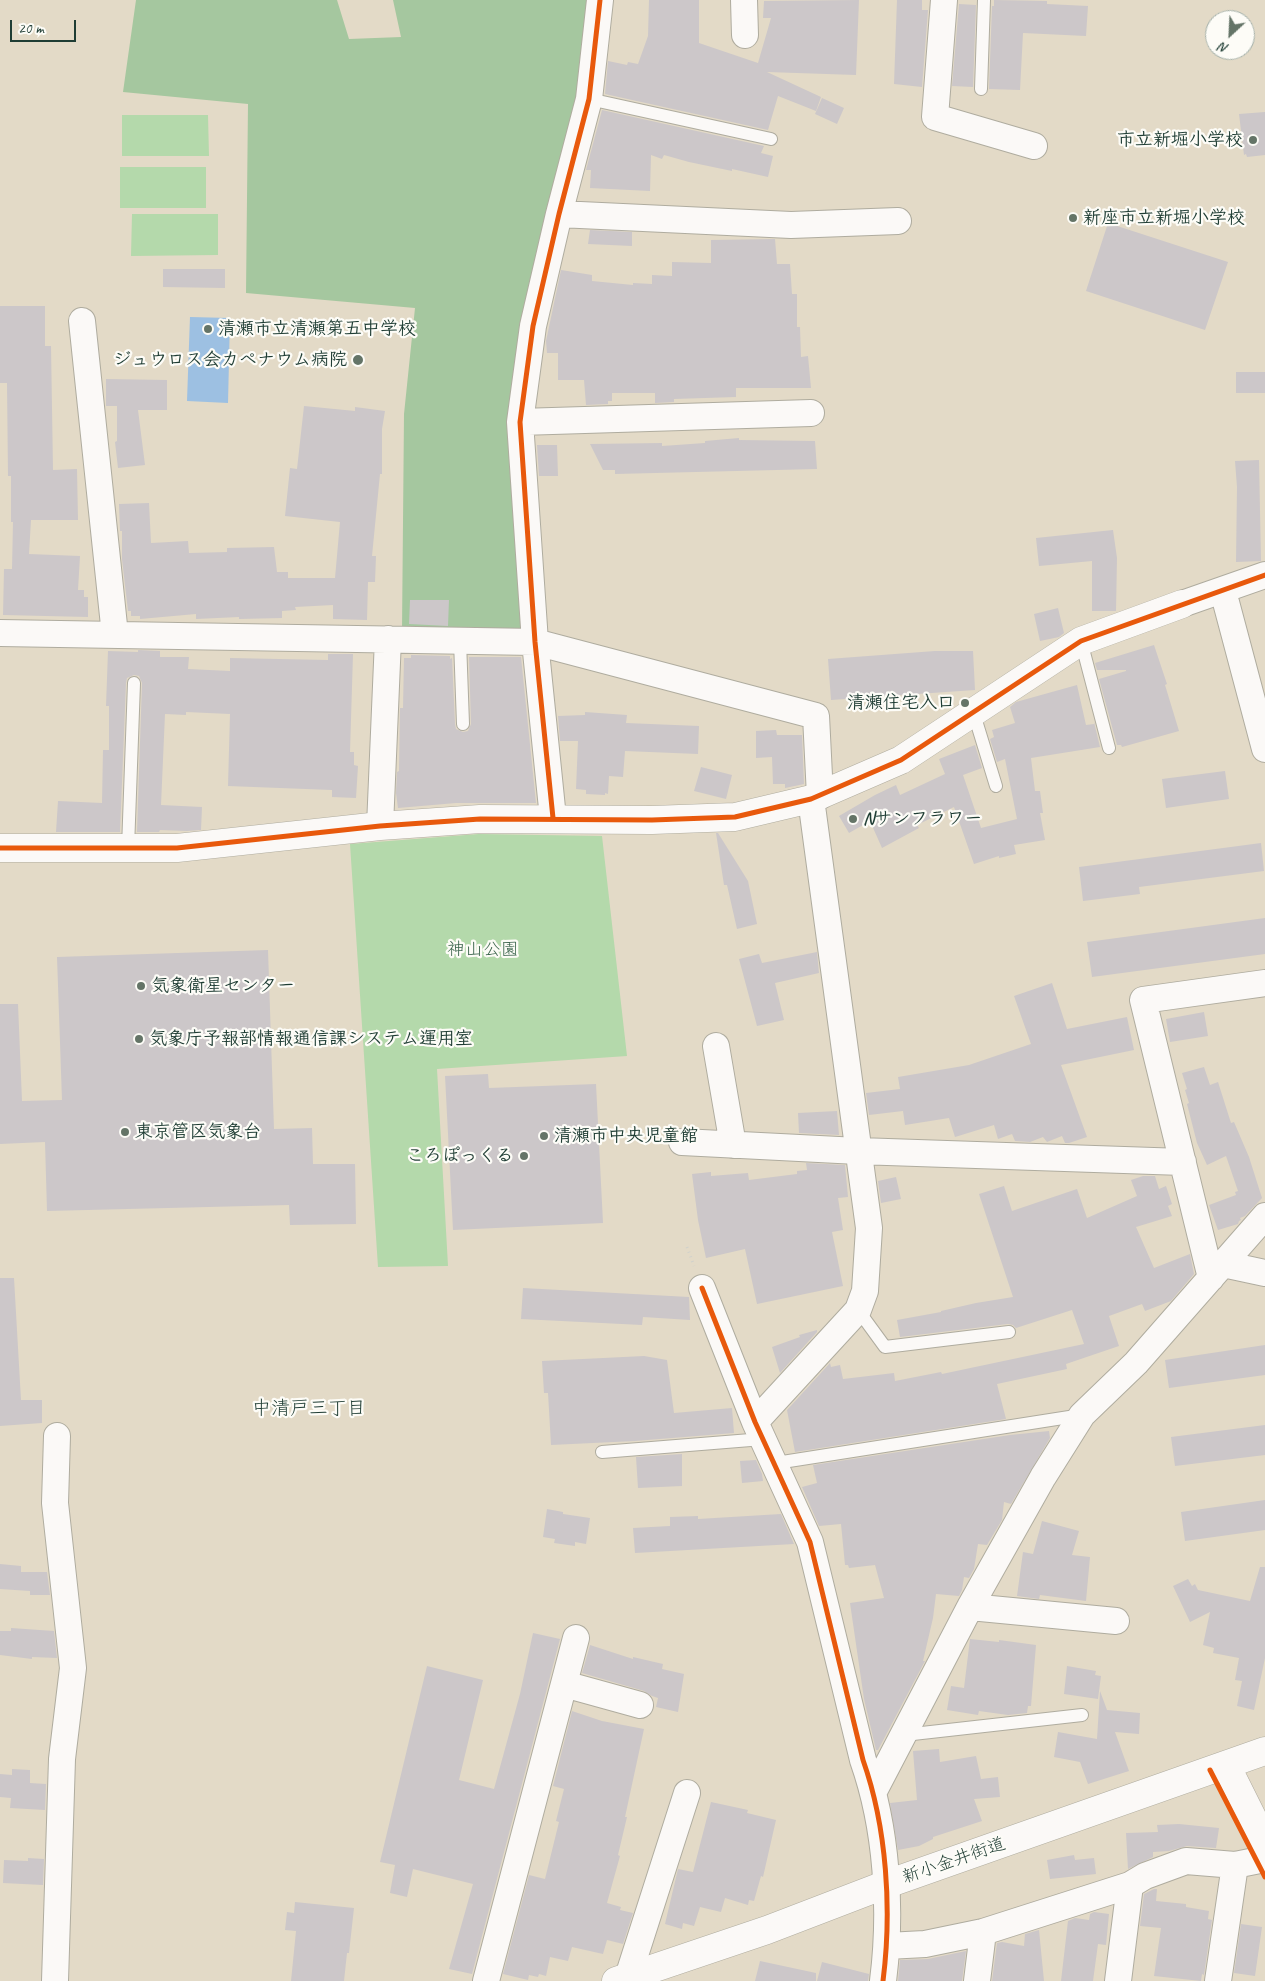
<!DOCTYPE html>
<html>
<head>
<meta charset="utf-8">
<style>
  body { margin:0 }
  #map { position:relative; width:1265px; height:1981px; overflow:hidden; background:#e3dac7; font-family:Caveat,sans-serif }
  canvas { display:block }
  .north { position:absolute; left:1205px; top:10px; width:50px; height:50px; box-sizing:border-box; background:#fdfcf7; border:1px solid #a4b0a9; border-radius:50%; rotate:205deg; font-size:14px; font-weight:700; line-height:20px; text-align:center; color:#1f3d34 }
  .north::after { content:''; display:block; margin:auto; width:18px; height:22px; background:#647467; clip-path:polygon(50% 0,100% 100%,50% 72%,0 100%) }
  .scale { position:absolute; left:10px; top:20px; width:66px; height:22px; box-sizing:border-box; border:2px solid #1f3d34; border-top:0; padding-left:6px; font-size:15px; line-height:18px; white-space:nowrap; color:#1f3d34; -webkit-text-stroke:4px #fdfcf7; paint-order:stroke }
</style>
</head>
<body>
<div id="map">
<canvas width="1265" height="1981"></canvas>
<div class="north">N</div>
<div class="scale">20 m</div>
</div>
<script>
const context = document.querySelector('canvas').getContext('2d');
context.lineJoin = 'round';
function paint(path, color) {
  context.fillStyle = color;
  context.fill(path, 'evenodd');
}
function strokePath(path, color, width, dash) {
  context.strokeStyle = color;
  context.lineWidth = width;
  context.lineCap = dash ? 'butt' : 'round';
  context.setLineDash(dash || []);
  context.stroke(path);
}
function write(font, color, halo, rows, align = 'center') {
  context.font = font + ' Caveat,"Klee One",sans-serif';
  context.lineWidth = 4.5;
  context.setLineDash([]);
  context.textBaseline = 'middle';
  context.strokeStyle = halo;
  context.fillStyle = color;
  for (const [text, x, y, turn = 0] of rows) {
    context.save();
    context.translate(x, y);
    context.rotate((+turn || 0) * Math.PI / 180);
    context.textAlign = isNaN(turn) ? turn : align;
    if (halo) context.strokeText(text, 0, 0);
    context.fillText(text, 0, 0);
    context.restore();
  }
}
const green = new Path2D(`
  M 122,115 L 208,115 L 209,156 L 122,156 Z
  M 120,167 L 206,167 L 206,208 L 120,208 Z
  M 132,214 L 218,214 L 218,255 L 131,256 Z
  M 479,834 L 602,836 L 627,1056 L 437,1069 L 448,1266 L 378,1267 L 350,844 Z`);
const forest = new Path2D(`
  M 136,0 L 337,0 L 349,39 L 401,37 L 393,0 L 588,0 L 581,93 L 522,339 L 528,634 L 402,630 L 404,414 L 415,308 L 246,293 L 248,104 L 123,92 Z`);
const water = new Path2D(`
  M 190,317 L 230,318 L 228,403 L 187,401 Z`);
const building = new Path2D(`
  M 649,0 L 699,0 L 699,43 L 758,63 L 771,18 L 763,18 L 764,1 L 859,0 L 856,75 L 767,72 L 821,97 L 816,111 L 778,96 L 768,130 L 605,94 L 608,61 L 627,65 L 628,62 L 638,64 L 648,36 Z
  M 897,0 L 922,0 L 922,10 L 928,10 L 922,87 L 894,84 Z
  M 994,0 L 1047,1 L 1047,4 L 1088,6 L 1086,36 L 1023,33 L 1020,90 L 989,89 L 992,6 L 994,6 Z
  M 959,4 L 976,5 L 973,87 L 952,86 Z
  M 822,98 L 844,108 L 837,124 L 815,114 Z
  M 602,110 L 764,146 L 761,153 L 773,156 L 768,177 L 732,169 L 732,171 L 689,162 L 664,155 L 662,159 L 651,155 L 650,191 L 590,188 L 591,170 L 586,170 Z
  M 1265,112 L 1265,155 L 1247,157 L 1246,154 L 1244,155 L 1239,114 Z
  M 1108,223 L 1228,262 L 1205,330 L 1086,291 Z
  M 590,230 L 632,232 L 632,246 L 588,244 Z
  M 775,239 L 777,264 L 790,264 L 792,294 L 797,294 L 797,327 L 800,327 L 801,357 L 808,356 L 811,388 L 736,388 L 736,397 L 674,399 L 674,402 L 655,403 L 655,393 L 612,393 L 612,401 L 608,401 L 608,404 L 586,405 L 584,380 L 558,380 L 558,353 L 547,353 L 546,341 L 561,270 L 592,275 L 592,281 L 633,285 L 633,283 L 652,284 L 652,275 L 672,276 L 672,262 L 711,263 L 711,240 Z
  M 163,269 L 225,269 L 225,288 L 163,287 Z
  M 0,306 L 45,306 L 45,346 L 51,346 L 53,470 L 77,469 L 78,520 L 31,520 L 29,554 L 80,556 L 78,590 L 84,590 L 84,597 L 88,597 L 88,617 L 3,615 L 4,569 L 12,569 L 13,522 L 11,522 L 11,476 L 8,476 L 7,383 L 0,383 Z
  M 1236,372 L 1265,372 L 1265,393 L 1236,393 Z
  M 106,379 L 167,380 L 167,410 L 138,410 L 145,465 L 118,468 L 115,442 L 117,441 L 117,406 L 106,406 Z
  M 304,406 L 355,411 L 355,407 L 385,411 L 382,429 L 382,474 L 380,474 L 372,556 L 376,556 L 375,582 L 368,582 L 367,620 L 333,619 L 333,605 L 295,607 L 296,610 L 282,611 L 282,618 L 239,619 L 239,617 L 196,619 L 196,614 L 140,619 L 140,616 L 131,616 L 131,611 L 128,611 L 122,559 L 122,531 L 120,531 L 119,504 L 149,503 L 151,543 L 188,541 L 189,553 L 227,552 L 227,548 L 274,547 L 277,572 L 288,572 L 288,578 L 335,578 L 340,522 L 285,516 L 290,468 L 297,469 Z
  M 739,438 L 739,440 L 815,441 L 817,469 L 615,474 L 615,470 L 603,470 L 590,444 L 662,443 L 662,446 L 705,443 L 705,441 Z
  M 537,445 L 557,445 L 558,476 L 539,476 Z
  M 1259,460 L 1261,561 L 1236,562 L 1237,487 L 1235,461 Z
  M 1113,530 L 1117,558 L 1116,611 L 1092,611 L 1092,561 L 1039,566 L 1036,538 Z
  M 410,600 L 449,600 L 448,626 L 409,624 Z
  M 1058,608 L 1064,633 L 1059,637 L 1040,641 L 1034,614 Z
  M 1154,645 L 1167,684 L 1165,685 L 1179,731 L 1122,747 L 1121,745 L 1117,745 L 1099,679 L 1126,671 L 1126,670 L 1097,670 L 1095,663 Z
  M 138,650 L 160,651 L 160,657 L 189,657 L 188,669 L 230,671 L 230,658 L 328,660 L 328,654 L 353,654 L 350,752 L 354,752 L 354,765 L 358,766 L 356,798 L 332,797 L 332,790 L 228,786 L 230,714 L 186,712 L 186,715 L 165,714 L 161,805 L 202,807 L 201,830 L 187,831 L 160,830 L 159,832 L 137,832 L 142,683 L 139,676 L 134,675 L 127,678 L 126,683 L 120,832 L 56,832 L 58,801 L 102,803 L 103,750 L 109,750 L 109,706 L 106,706 L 108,651 L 138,652 Z
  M 935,651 L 973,651 L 975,690 L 831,700 L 828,659 Z
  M 411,655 L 450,656 L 450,659 L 452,658 L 455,724 L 456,729 L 463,732 L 468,731 L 471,724 L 469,657 L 521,657 L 536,803 L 456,803 L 398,808 L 396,793 L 397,772 L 399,771 L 400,708 L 403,708 L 404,658 L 411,658 Z
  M 1077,685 L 1086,725 L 1094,724 L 1094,722 L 1100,747 L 1031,758 L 1035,791 L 1040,791 L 1043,813 L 1040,813 L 1045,840 L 1014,845 L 1016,854 L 999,858 L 999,856 L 974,864 L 954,807 L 917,825 L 919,828 L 882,848 L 870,821 L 849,833 L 839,816 L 875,795 L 896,785 L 900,795 L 945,774 L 939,759 L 975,745 L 982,768 L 963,775 L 981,828 L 1017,819 L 1005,759 L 997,762 L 990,739 L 994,737 L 992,730 L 1015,723 L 1010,707 L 1016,702 Z
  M 585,712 L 627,715 L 626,723 L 699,726 L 698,754 L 625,751 L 623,777 L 609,776 L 608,794 L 605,793 L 605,795 L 586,794 L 586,790 L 576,789 L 578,741 L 560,741 L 558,716 L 585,715 Z
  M 776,730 L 777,735 L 802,735 L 804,784 L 785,788 L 785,784 L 773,784 L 772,757 L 756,758 L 756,731 Z
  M 701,767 L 732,775 L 726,799 L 694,791 Z
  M 1225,771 L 1229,799 L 1166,808 L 1162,779 Z
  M 716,833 L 718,833 L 748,881 L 757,924 L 737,929 L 727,885 L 724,885 Z
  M 1261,843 L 1264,871 L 1139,887 L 1140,894 L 1083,901 L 1079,867 Z
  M 1265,918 L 1265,954 L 1092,977 L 1087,942 Z
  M 268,950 L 274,1129 L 312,1128 L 313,1164 L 355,1164 L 356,1224 L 290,1225 L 289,1205 L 47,1211 L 45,1142 L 0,1144 L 0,1004 L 18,1004 L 22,1101 L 62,1100 L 57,957 Z
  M 817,952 L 819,973 L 775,983 L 784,1020 L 757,1026 L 739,959 L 759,954 L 762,963 Z
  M 1052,983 L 1067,1029 L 1127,1017 L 1134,1050 L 1061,1065 L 1087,1137 L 1069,1143 L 1065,1143 L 1062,1136 L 1047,1142 L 1043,1137 L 1030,1142 L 1015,1141 L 1012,1134 L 998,1139 L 994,1125 L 955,1137 L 949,1118 L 905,1125 L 903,1111 L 869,1115 L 866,1093 L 900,1089 L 898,1077 L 969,1065 L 1031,1044 L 1014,996 Z
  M 1204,1012 L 1208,1036 L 1170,1042 L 1166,1019 Z
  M 1204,1067 L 1210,1085 L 1218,1082 L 1231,1123 L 1234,1122 L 1249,1157 L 1262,1198 L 1245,1216 L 1240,1218 L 1241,1220 L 1239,1221 L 1238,1224 L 1218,1230 L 1209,1205 L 1236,1195 L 1235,1192 L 1238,1191 L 1226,1156 L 1207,1165 L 1197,1143 L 1187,1104 L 1189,1103 L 1185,1090 L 1187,1089 L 1182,1073 Z
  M 488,1074 L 489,1088 L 596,1084 L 603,1223 L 453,1230 L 445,1076 Z
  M 837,1111 L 839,1135 L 799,1133 L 798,1113 Z
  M 806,1163 L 845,1165 L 848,1197 L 838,1198 L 843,1230 L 832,1232 L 843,1286 L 757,1304 L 745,1249 L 706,1258 L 698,1220 L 692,1174 L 711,1172 L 711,1176 L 748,1173 L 749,1180 L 797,1174 L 797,1171 L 807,1170 Z
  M 1143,1176 L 1155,1176 L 1159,1189 L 1166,1186 L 1172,1204 L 1168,1206 L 1172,1216 L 1136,1227 L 1154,1268 L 1190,1254 L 1194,1274 L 1171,1301 L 1145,1311 L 1142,1304 L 1109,1316 L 1119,1346 L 1066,1364 L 1067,1369 L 997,1384 L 1006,1419 L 795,1452 L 787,1410 L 830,1363 L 831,1367 L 840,1365 L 843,1379 L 894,1373 L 895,1381 L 941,1372 L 942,1374 L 1084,1344 L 1072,1310 L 1016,1328 L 1013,1325 L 1008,1324 L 900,1337 L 897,1320 L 941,1312 L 941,1311 L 976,1303 L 1013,1297 L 979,1194 L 1004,1186 L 1012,1211 L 1077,1189 L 1087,1218 L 1137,1196 L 1131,1180 Z
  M 896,1177 L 901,1199 L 881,1203 L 878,1181 Z
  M 0,1278 L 14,1278 L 21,1400 L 42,1400 L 42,1423 L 0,1426 Z
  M 523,1288 L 689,1297 L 690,1320 L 643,1317 L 642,1325 L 521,1319 Z
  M 817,1330 L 817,1332 L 780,1373 L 772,1347 L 800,1337 L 799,1335 Z
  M 1265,1345 L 1265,1375 L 1169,1388 L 1165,1360 Z
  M 644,1356 L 667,1360 L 674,1413 L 732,1408 L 734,1433 L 635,1441 L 551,1445 L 548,1393 L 544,1393 L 542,1361 Z
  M 1265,1425 L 1265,1455 L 1175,1466 L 1171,1437 Z
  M 1049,1431 L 1050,1438 L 1011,1504 L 1004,1502 L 1002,1520 L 987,1545 L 978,1544 L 974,1569 L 969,1578 L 964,1577 L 962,1590 L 959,1596 L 936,1594 L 933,1618 L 923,1661 L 925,1661 L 878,1750 L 876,1750 L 864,1699 L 850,1603 L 884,1598 L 875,1565 L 849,1568 L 848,1565 L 845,1565 L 841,1524 L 819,1526 L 802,1487 L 817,1483 L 813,1465 L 1010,1435 Z
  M 682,1454 L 682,1486 L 638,1488 L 636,1457 Z
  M 756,1460 L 762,1474 L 763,1481 L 742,1483 L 740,1461 Z
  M 1265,1500 L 1265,1530 L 1185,1541 L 1181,1512 Z
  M 547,1509 L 563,1512 L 563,1514 L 590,1518 L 586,1544 L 575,1542 L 575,1546 L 554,1543 L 555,1539 L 543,1537 Z
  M 781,1514 L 794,1544 L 635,1553 L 633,1528 L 670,1526 L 670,1517 L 698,1516 L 698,1519 Z
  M 1042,1521 L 1079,1531 L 1072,1555 L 1090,1557 L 1086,1601 L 1040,1595 L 1039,1599 L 1017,1596 L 1023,1552 L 1033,1554 Z
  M 0,1564 L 21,1566 L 21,1572 L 47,1572 L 50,1595 L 30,1595 L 30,1591 L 0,1589 Z
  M 1260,1567 L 1265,1567 L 1265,1658 L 1254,1710 L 1237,1706 L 1242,1681 L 1235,1680 L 1239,1658 L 1213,1653 L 1214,1648 L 1203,1645 L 1210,1612 L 1190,1622 L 1173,1586 L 1188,1579 L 1192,1586 L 1195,1584 L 1198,1590 L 1250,1601 Z
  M 11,1628 L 54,1631 L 57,1658 L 32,1657 L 32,1659 L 0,1655 L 0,1631 L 11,1631 Z
  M 533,1633 L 560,1639 L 472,1974 L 449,1969 L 473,1884 L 413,1869 L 407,1897 L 390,1893 L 395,1865 L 380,1862 L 427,1666 L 483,1680 L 459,1780 L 494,1789 L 520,1694 Z
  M 970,1639 L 999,1642 L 999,1640 L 1036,1645 L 1031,1706 L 1028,1706 L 1027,1713 L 1008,1715 L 979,1711 L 978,1715 L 947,1710 L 951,1686 L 964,1688 Z
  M 590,1645 L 633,1659 L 633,1657 L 663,1664 L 662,1669 L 684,1674 L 678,1712 L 656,1707 L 658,1698 L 652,1696 L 644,1691 L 582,1673 Z
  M 1067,1666 L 1096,1671 L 1095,1675 L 1101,1676 L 1098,1699 L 1064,1694 Z
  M 1100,1691 L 1107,1710 L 1140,1713 L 1139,1734 L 1115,1732 L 1129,1771 L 1088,1784 L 1080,1762 L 1054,1757 L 1058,1732 L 1097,1739 Z
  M 572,1711 L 602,1721 L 644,1729 L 625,1817 L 627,1817 L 618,1855 L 620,1856 L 607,1903 L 621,1907 L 620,1910 L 633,1913 L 623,1944 L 607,1940 L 603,1954 L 572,1947 L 568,1961 L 550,1957 L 546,1976 L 539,1974 L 538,1977 L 529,1975 L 528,1980 L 503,1974 L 529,1875 L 545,1879 L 559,1822 L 556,1821 L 564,1789 L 553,1786 Z
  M 939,1749 L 940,1762 L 976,1756 L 981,1779 L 998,1777 L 1000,1797 L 974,1799 L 982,1821 L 933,1837 L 933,1839 L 919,1846 L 898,1850 L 890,1803 L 917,1800 L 913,1751 Z
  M 12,1769 L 30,1770 L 30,1783 L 46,1784 L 45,1810 L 10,1808 L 11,1798 L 0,1797 L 0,1774 L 12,1775 Z
  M 711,1802 L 748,1810 L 747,1813 L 776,1820 L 763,1877 L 761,1876 L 754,1901 L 749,1900 L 748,1905 L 725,1898 L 721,1912 L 700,1907 L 694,1926 L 683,1923 L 682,1929 L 665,1924 L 678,1869 L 693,1872 Z
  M 1179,1824 L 1219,1828 L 1216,1848 L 1187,1846 L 1169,1851 L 1153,1852 L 1153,1857 L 1128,1869 L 1126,1833 L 1158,1832 L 1157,1825 Z
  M 1074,1855 L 1075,1860 L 1094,1858 L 1096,1874 L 1050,1879 L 1047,1860 Z
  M 28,1858 L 44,1859 L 43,1885 L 3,1883 L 4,1860 L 28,1861 Z
  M 1154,1889 L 1157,1889 L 1156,1901 L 1186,1904 L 1186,1907 L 1209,1911 L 1208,1919 L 1212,1920 L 1204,1975 L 1202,1974 L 1201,1981 L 1154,1976 L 1161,1928 L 1140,1926 L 1144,1894 Z
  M 295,1902 L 354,1908 L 349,1953 L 347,1953 L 344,1981 L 291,1981 L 296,1931 L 285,1930 L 287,1912 L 294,1913 Z
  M 1094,1912 L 1109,1914 L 1106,1945 L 1098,1944 L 1093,1981 L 1061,1981 L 1068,1921 L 1075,1918 L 1089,1920 L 1090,1914 Z
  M 1241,1924 L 1262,1927 L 1255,1976 L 1234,1973 Z
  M 1039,1930 L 1044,1981 L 992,1981 L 997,1943 L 1002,1942 L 1024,1946 L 1025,1934 Z
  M 966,1951 L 962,1981 L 898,1981 L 900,1960 L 928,1959 Z
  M 760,1961 L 816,1973 L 816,1981 L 755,1981 Z
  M 822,1962 L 869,1974 L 868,1981 L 817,1981 Z`);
const path = new Path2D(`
  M 687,1247 L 694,1266`);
const lane = new Path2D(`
  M 981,89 L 984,0
  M 589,99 L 771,139
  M 460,641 L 463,724
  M 1081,641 L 1109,748
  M 974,714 L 996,786
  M 128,848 L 134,683
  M 858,1310 L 885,1347 L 1009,1332
  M 602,1452 L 763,1439
  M 776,1463 L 1082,1415
  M 904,1735 L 1082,1715`);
const street = new Path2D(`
  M 744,0 L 745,35
  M 944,0 L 935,117 L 1034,146
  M 559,214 L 791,225 L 898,221
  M 82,321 L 115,635
  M 520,422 L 811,413
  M 1223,591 L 1265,749
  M 1182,604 L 1265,575
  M 0,633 L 535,642 L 816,716 L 820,796
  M 553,818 L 535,642 L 520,422 L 533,326 L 559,214 L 589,99 L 600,0
  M 380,826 L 388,639
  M 716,1046 L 733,1145
  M 682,1142 L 858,1151 L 1183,1162
  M 1223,1264 L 1265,1273
  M 1211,1278 L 1143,1000 L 1265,983
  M 702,1288 L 755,1422 L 810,1542 L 863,1760 C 887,1828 892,1910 883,1981
  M 755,1422 L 858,1310 L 865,1291 L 869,1228 L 811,799
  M 970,1607 L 1116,1621
  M 564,1684 L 640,1705
  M 874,1791 L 971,1605 L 1043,1477 L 1082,1415 L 1136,1363 L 1265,1216
  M 887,1946 L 925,1944 L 983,1932 L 1130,1885 L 1145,1876 L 1186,1861 L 1235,1865 L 1265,1859
  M 628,1977 L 687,1793
  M 55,1981 L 62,1759 L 73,1668 L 55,1503 L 57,1436
  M 486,1981 L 576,1638
  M 977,1981 L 983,1932
  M 1118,1981 L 1130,1885
  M 1218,1981 L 1235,1865`);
const secondary = new Path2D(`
  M 0,848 L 177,848 L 380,826 L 480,819 L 652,820 L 735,817 L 811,799 L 901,760 L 1081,641 L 1182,604`);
const primary = new Path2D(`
  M 1226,1765 L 1265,1843
  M 616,1981 L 767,1930 L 887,1884 L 1265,1751`);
const cycleway = new Path2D(`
  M 553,818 L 535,642 L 520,422 L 533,326 L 559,214 L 589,99 L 600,0
  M 0,848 L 177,848 L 380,826 L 480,819 L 652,820 L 735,817 L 811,799 L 901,760 L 1081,641 L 1265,575
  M 702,1288 L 755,1422 L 810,1542 L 863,1760 C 887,1828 892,1910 883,1981
  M 1210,1770 L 1265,1877`);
const markers = [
  [1253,140,5,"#647467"],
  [1073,218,5,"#647467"],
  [208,329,5,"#647467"],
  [358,360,6,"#647467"],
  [965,703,5,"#647467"],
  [853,819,5,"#647467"],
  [141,986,5,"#647467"],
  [139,1039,5,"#647467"],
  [125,1132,5,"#647467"],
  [544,1136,5,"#647467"],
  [524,1156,5,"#647467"]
];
const poiNames = [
  ["市立新堀小学校",1243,140,"right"],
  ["新座市立新堀小学校",1083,218],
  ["清瀬市立清瀬第五中学校",218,329],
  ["ジュウロス会カペナウム病院",347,360,"right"],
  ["清瀬住宅入口",955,703,"right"],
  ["Nサンフラワー",863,819],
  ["気象衛星センター",151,986],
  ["気象庁予報部情報通信課システム運用室",149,1039],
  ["東京管区気象台",135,1132],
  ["清瀬市中央児童館",554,1136],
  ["ころぽっくる",514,1156,"right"]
];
const parkNames = [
  ["神山公園",483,950]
];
const streetNames = [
  ["新小金井街道",954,1861,-19]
];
const neighbourhoodNames = [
  ["中清戸三丁目",309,1409]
];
paint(green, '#b4d9ab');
paint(forest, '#a5c79f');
paint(water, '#9dc0e2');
paint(building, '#ccc7c9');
strokePath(lane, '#afac9f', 14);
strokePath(street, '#afac9f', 28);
strokePath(secondary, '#afac9f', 29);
strokePath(primary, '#afac9f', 29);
strokePath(path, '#d1d1cb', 3, [1, 4]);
strokePath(lane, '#fbf9f7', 12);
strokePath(street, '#fbf9f7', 26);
strokePath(secondary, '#fbf9f7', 28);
strokePath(primary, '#fbf9f7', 28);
strokePath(cycleway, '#e8590c', 5);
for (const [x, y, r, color] of markers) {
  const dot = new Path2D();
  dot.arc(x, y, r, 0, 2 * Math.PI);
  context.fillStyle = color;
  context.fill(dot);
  strokePath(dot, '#fdfcf7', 2);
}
write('bold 18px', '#1f3d34', '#fdfcf7', poiNames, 'left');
write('18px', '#3b644c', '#fdfcf7', parkNames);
write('18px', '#1f3d34', '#fdfcf7', streetNames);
write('19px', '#1f3d34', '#fdfcf7', neighbourhoodNames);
</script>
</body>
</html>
